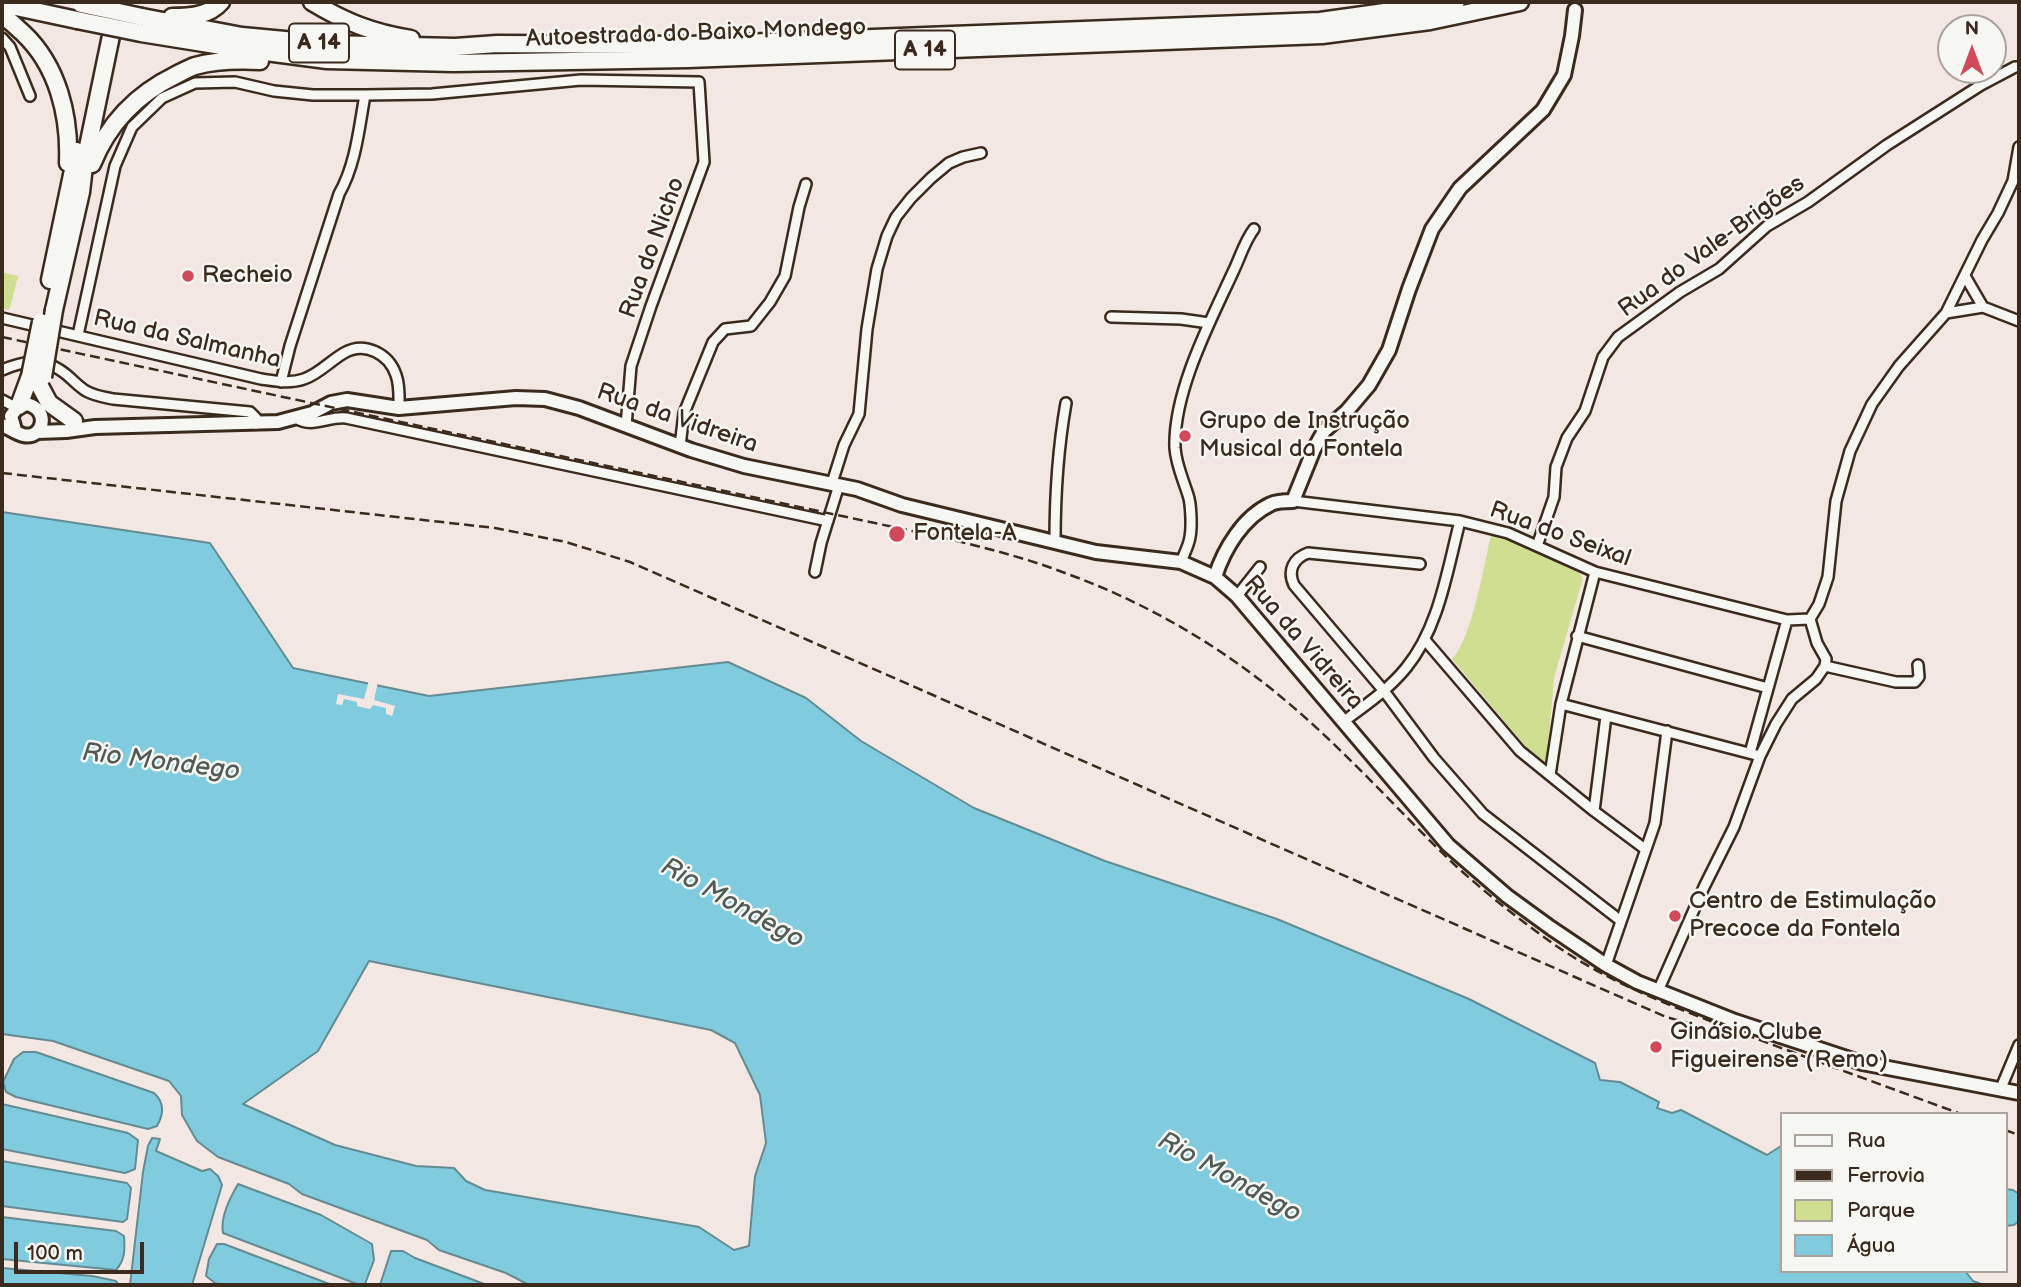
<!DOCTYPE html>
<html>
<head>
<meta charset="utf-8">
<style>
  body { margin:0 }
  #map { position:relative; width:2021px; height:1287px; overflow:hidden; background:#f2e7e2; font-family:"Balsamiq Sans",sans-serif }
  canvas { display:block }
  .frame { position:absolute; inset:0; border:4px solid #3b2a1e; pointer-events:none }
  .legend { position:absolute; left:1780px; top:1112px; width:228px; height:161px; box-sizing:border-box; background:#f6f6f2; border:2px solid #aba49d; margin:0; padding:9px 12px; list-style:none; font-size:21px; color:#3b2a1e }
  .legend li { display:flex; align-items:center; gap:14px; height:35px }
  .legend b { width:35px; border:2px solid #aba49d }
  .north { position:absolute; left:1937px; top:14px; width:70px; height:70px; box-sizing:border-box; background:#f6f6f2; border:2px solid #aba49d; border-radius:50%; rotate:0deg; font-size:19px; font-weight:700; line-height:28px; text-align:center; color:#3b2a1e }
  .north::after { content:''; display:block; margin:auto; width:24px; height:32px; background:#d1495b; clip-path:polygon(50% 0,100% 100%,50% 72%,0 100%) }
  .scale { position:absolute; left:14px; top:1242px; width:130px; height:32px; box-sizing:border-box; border:4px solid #3b2a1e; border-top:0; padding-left:9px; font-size:21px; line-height:24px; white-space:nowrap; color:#3b2a1e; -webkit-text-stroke:5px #f6f6f2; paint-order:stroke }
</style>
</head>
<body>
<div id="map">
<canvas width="2021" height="1287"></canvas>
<div class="frame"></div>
<ul class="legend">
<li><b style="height:9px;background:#f6f6f2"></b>Rua</li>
<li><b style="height:9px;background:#3b2a1e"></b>Ferrovia</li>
<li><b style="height:19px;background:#d0de91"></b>Parque</li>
<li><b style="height:19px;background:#80ccde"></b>Água</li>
</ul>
<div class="north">N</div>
<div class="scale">100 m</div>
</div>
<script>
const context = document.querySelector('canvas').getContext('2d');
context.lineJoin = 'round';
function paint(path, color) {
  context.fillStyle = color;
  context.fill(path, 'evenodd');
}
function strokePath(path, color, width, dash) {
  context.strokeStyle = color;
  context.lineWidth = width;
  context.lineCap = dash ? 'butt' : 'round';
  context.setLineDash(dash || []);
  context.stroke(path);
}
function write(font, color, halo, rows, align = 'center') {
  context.font = font + ' "Balsamiq Sans",sans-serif';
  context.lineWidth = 5;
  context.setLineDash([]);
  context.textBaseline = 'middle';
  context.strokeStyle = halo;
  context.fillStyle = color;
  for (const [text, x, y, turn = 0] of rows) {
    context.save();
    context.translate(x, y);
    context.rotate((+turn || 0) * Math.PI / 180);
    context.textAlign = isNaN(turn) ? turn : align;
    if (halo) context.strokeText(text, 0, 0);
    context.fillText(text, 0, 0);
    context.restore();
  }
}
const green = new Path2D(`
  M 2,272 L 18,276 L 10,308 L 8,310 L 2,308 Z
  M 1491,535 L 1515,539 L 1579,573 L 1583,578 L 1554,678 L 1547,758 L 1544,762 L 1538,761 L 1452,659 C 1472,638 1484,565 1491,535 Z`);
const water = new Path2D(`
  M 2,512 L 210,543 L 293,668 L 429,696 L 728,662 L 806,698 L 861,741 L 974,808 L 1105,861 L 1277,919 L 1469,999 L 1595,1063 L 1600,1080 L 1620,1082 L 1659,1102 L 1657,1108 L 1672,1113 L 1681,1110 L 1767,1155 L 1781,1146 L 1781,1271 L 1965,1271 L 1973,1281 L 1984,1285 L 529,1285 L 506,1273 L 439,1250 L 427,1240 L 302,1194 L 289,1184 L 218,1157 L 197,1141 L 182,1115 L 181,1096 L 169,1081 L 53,1041 L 2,1034 ZM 369,961 L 711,1030 L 735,1043 L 760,1095 L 766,1143 L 755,1176 L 749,1246 L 734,1250 L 699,1227 L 485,1190 L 466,1181 L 454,1168 L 416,1166 L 335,1145 L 243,1104 L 318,1051 Z
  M 23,1052 L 36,1052 L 154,1093 C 165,1103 164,1114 157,1126 L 148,1129 L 16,1097 L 6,1092 L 3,1082 L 14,1059 Z
  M 2,1104 L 128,1133 L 138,1140 L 135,1169 L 125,1173 L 2,1149 Z
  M 152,1138 L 160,1139 L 156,1151 L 202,1171 L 210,1169 L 218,1176 L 222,1185 L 192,1285 L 130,1285 L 143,1172 L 148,1146 Z
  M 2,1161 L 127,1183 L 131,1188 L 127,1219 L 123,1222 L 2,1206 Z
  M 238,1184 L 321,1215 L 372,1244 L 374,1260 L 365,1284 L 357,1284 L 223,1233 C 220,1217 230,1198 238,1184 Z
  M 2005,1189 L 2013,1190 L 2019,1194 L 2019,1221 L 2014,1225 L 2005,1226 Z
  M 2,1217 L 116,1231 L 124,1236 C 125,1250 125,1260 116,1270 L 2,1259 Z
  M 217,1244 L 224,1244 L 332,1285 L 220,1285 L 215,1283 L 206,1276 L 209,1259 Z
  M 391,1251 L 403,1251 L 415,1258 L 487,1285 L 380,1285 Z
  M 2,1268 L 92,1276 L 116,1281 L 119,1285 L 2,1285 Z`);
const pier = new Path2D(`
  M 369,680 L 378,682 L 374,700 L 395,706 L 392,716 L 386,714 L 386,708 L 373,705 L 370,709 L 357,706 L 357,702 L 344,699 L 342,705 L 336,704 L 338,694 L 364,699 Z`);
const street = new Path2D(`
  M 2,38 L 10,47 L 30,96
  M 1965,276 L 1983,307
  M 1946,313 L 1982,240 L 1998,213 L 2013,181 L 2019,147
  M 1111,317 L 1181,319 L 1209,323
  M 2,318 L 261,379 C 275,381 290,384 304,379 C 319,374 330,361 344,353 C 365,341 389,354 396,375 C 400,386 399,397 399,408
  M 78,335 L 115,166 L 132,127 L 162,98 L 195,83 L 235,82 L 274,91 L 313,95 L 365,95 L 432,94 L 581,80 L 699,82 L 704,162 L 651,306 L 631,366 L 626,426
  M 2,370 C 21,362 41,357 60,370 C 70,376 76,385 86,391 C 95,396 103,397 113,399 L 250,412 L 256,418 L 256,424
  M 281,382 L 290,346 L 339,194 C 356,164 359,128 365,95
  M 2,400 L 17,408
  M 296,418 C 312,429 328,416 346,418 L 828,521
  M 680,446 L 684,413 L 713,342 L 725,329 L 751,326 L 770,302 L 785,276 L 799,207 L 806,184
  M 832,483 L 844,445 L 859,414 L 867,329 L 877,269 L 887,236 L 896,217 L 911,198 L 931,178 L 949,163 L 963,157 L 981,153
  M 1293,501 L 1460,521 L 1508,533 L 1595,572 L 1787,620 L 1810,619
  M 1055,542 C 1055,495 1058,448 1066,403
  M 1537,546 L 1554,497 L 1556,467 L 1567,438 L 1585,411 L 1603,357 L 1618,337 L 1680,292 L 1719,269 L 1767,226 L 1808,202 L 1887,145 L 1981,85 L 2015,67 L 2019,67
  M 1181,562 C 1184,554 1189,545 1190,537 C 1192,527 1191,503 1188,495 C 1183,479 1176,464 1175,448 C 1173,392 1210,322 1233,272 C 1240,258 1244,242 1254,229
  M 1420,564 L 1308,553 C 1294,558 1287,570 1294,585 L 1384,691 L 1434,758 L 1483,814 L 1621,921
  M 815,572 L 821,543 L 839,485
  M 1237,596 L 1260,567
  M 1810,619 L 1819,604 L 1828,577 L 1836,501 L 1850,451 L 1872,404 L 1899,366 L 1946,313 L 1983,307 L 2019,321
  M 1577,636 L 1768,688
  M 1425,640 L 1520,751 L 1594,811 L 1645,849
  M 1825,666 L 1896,682 L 1915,682 L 1919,677 L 1918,665
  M 1561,704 L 1760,756
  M 1344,721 C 1366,705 1389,689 1406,668 C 1439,628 1447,571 1460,521
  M 1750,753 L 1787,620
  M 1550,775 L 1561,704 L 1595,572
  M 1594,811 L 1606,716
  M 1606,965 L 1655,823 L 1667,731
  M 1658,991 L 1704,887 L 1734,827 L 1760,756 L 1776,724 L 1792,699 L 1816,679 L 1825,666 L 1826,659 L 1817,643 L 1810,619
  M 2001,1088 L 2019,1045`);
const secondary = new Path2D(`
  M 2,425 C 9,428 16,433 23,435 C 43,440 51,410 27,404 L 17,408 L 11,416 L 15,430
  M 37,432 L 66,431 L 95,427 L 278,422 L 312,413 L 331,403 L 347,400 L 399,408 L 516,398 L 545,399 L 579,408 L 691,450 L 744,466 L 857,489 L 902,505 L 1096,552 L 1181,562 L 1215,577 L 1237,596 L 1448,845 L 1507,896 L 1551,928 L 1606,965 L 1637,982 L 1735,1021 L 1862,1063 L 2019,1093
  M 1215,577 C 1224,549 1243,517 1271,504 C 1277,501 1286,501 1293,501 L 1314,449 L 1324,431 L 1347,411 L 1369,385 L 1389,350 L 1409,289 L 1432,229 L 1460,188 L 1543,110 L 1564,75 L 1572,36 L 1575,10`);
const highway = new Path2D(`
  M 312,2 C 345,22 373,33 411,39
  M 2,4 L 77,20
  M 2,16 C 10,20 16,27 23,33 C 58,66 70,116 68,163
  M 142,17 L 242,36 L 327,44 L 455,47 L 497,44 L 689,45 L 1320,21 L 1456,2
  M 172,17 C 189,17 209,16 221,2
  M 141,33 L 228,47 L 327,60 L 454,63 L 688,59 L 1322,35 L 1430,21 L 1520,2
  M 92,164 C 108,124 137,94 176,75 C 182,72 189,68 195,66 C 216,60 239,60 260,61
  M 50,280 L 77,151
  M 54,310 L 81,192 L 84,166 L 118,2
  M 41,388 L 49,403 L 74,421
  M 19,406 L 30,376`);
const rail = new Path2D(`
  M 2,337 L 945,538 C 986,548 1026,558 1065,573 C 1145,602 1221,646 1286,701 C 1347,752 1399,812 1457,867 C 1488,895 1521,921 1555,945 C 1614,986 1682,1010 1749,1036 C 1819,1062 1890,1088 1961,1114
  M 2,473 L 495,528 L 566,542 L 630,562 L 1666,1017 L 1696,1025
  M 2005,1130 L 2019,1135`);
const highwayBridge = new Path2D(`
  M 81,4 L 142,17
  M 77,20 L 141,33
  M 30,376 L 41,322
  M 43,377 L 54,310`);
const markers = [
  [188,276,7,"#d1495b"],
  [1185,436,7,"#d1495b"],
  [897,534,9,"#d1495b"],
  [1675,916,7,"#d1495b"],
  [1656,1047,7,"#d1495b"]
];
const shields = [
  [319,43,60],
  [925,50,60]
];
const shieldNames = [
  ["A 14",319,43],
  ["A 14",925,50]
];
const streetNames = [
  ["Autoestrada do Baixo Mondego",696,34,-2],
  ["Rua do Vale-Brigões",1712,247,-36],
  ["Rua do Nicho",653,248,-70],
  ["Rua da Salmanha",187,340,13],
  ["Rua da Vidreira",677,419,19],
  ["Rua do Seixal",1560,535,20],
  ["Rua da Vidreira",1303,643,49]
];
const poiNames = [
  ["Recheio",202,276],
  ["Grupo de Instrução",1199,422],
  ["Musical da Fontela",1199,450],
  ["Fontela-A",913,534],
  ["Centro de Estimulação",1689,902],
  ["Precoce da Fontela",1689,930],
  ["Ginásio Clube",1670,1033],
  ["Figueirense (Remo)",1670,1061]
];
const waterNames = [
  ["Rio Mondego",161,763,7],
  ["Rio Mondego",732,904,29],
  ["Rio Mondego",1229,1178,29]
];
paint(green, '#d0de91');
paint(water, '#80ccde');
strokePath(water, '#648b91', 2);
paint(pier, '#f2e7e2');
strokePath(street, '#3b2a1e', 14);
strokePath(secondary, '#3b2a1e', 18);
strokePath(highway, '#3b2a1e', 21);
strokePath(street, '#f6f6f2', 9);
strokePath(secondary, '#f6f6f2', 12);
strokePath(highway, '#f6f6f2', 16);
strokePath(rail, '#3b2a1e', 2.5, [10, 5]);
strokePath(highwayBridge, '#3b2a1e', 21, []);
strokePath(highwayBridge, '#f6f6f2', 16);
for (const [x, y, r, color] of markers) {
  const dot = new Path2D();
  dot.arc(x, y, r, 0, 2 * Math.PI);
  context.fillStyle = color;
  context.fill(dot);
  strokePath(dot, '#f6f6f2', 2.5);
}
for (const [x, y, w] of shields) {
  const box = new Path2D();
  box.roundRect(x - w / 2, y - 19.5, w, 39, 5);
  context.fillStyle = '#f6f6f2';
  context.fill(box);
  strokePath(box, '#3b2a1e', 2);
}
write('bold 23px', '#3b2a1e', null, shieldNames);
write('24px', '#3b2a1e', '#f6f6f2', streetNames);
write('24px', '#3b2a1e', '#f6f6f2', poiNames, 'left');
write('italic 26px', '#505b58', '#f6f6f2', waterNames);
</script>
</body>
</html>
